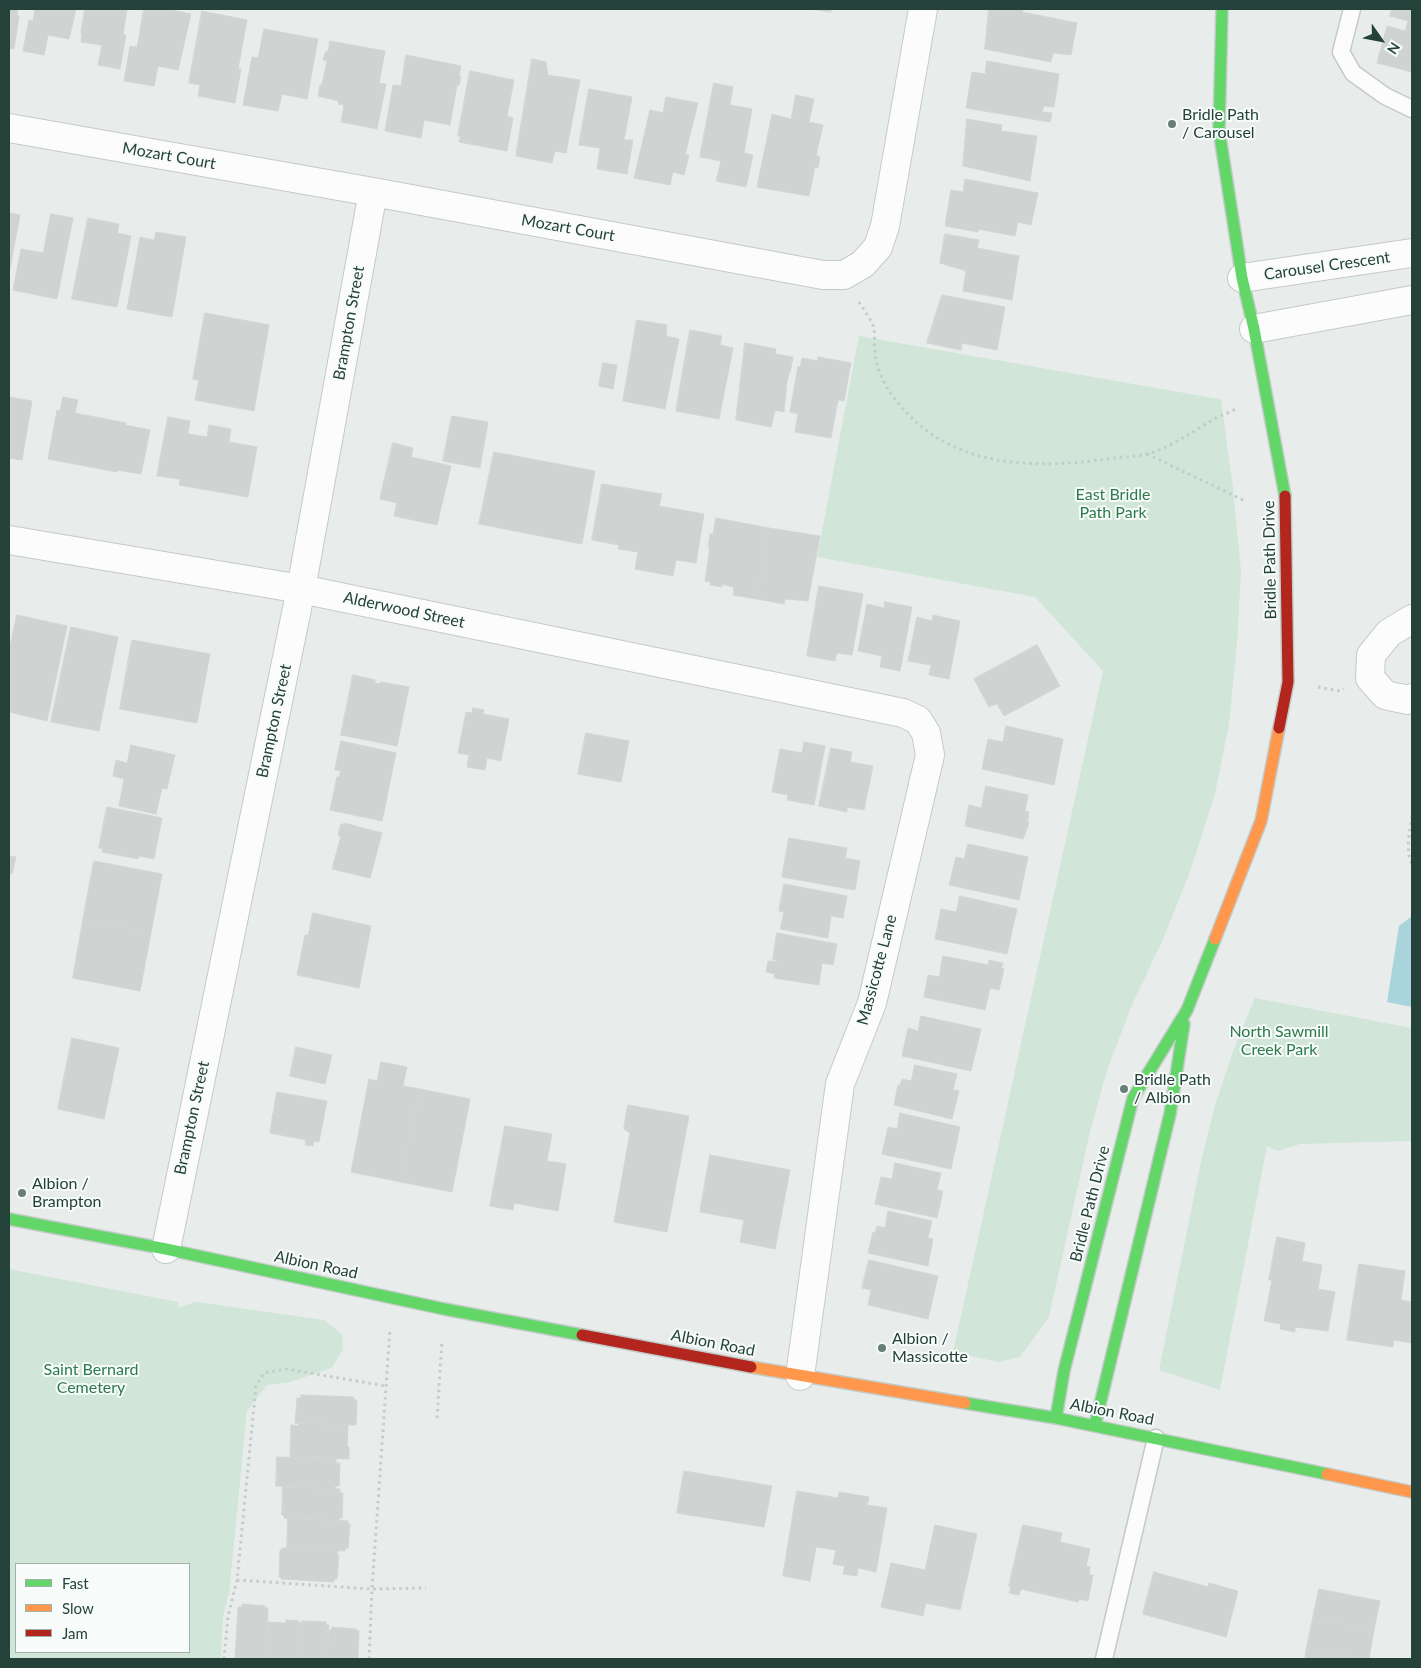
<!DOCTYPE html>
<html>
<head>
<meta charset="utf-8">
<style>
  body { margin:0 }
  #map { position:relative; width:1421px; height:1668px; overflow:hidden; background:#e8edeb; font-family:Lato,sans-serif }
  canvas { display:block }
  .frame { position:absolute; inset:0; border:10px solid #24423a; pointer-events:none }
  .legend { position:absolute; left:15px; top:1563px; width:175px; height:90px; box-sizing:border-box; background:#f7fbf9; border:1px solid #a3b1ad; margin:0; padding:6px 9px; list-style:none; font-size:15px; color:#24423a }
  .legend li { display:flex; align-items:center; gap:10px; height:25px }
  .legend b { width:25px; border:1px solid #a3b1ad }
  .north { position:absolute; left:1356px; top:15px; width:50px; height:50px; -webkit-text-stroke:4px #f7fbf9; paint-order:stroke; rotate:123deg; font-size:14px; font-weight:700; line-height:20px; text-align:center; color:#24423a }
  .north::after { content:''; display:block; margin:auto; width:18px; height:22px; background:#24423a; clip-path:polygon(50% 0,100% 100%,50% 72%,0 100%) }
</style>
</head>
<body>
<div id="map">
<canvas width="1421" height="1668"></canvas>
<div class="frame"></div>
<ul class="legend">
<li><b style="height:6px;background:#63d668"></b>Fast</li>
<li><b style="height:6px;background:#ff974d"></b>Slow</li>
<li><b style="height:6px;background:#b3261e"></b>Jam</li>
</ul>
<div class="north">N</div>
</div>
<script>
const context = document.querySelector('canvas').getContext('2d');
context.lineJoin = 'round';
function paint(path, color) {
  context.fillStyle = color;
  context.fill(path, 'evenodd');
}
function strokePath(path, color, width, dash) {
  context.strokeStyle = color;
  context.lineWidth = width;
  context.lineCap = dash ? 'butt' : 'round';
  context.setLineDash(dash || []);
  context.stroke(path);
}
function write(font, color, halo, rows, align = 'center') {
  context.font = font + ' Lato,sans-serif';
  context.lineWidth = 4;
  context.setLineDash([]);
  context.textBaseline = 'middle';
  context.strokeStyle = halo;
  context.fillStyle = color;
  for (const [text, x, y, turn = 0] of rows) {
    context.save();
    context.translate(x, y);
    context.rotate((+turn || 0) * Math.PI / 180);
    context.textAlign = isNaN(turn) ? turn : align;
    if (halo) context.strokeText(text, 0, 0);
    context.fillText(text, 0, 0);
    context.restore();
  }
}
const green = new Path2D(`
  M 859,336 L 1219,399 L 1221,400 L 1222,407 L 1233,488 L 1241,571 L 1237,644 L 1229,724 L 1215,794 L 1190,872 L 1164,937 L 1132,1005 L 1107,1070 L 1089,1136 L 1049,1317 L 1020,1357 L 998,1362 L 953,1352 L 1103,671 L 1035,597 L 817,557 Z
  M 1255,998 L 1412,1028 L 1412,1141 L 1300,1144 L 1278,1151 L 1267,1146 L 1220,1390 L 1159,1370 L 1201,1161 L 1215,1105 L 1233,1051 Z
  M 9,1269 L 178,1302 L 178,1307 L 197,1302 L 324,1320 L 342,1334 L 343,1349 L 332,1368 L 290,1382 L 267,1385 L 247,1411 L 229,1594 L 223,1616 L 221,1659 L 9,1659 ZM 189,1564 L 189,1652 L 16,1652 L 16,1564 Z`);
const water = new Path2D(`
  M 1412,916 L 1412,1007 L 1387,1002 L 1399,926 Z`);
const building = new Path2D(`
  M 9,9 L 18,9 L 17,16 L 19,16 L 14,49 L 9,48 Z
  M 35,9 L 76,9 L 69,39 L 48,35 L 44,55 L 23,51 L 29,20 L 33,21 Z
  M 85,9 L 127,9 L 123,34 L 126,35 L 120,69 L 98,65 L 102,45 L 81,42 L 82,33 L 81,33 Z
  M 144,9 L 171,9 L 171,10 L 191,14 L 178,70 L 158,66 L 154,86 L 124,81 L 130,46 L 137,47 Z
  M 812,9 L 831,9 L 831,12 Z
  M 989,9 L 1023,9 L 1022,12 L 1077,23 L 1071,55 L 1053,53 L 1051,62 L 985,49 Z
  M 1392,9 L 1412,9 L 1412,72 L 1377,63 L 1387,26 L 1405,31 L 1408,21 L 1390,16 Z
  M 202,11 L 247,20 L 238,69 L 241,69 L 235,103 L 198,96 L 200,85 L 189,83 Z
  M 264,29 L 318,39 L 307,99 L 282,94 L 278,111 L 243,105 L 252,57 L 258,58 Z
  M 330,41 L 385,51 L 379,83 L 386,84 L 377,129 L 341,122 L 344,105 L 338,104 L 339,101 L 318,96 L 320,85 L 322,85 L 327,61 L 323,60 L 326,51 L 328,52 Z
  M 406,55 L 461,66 L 459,76 L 461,77 L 459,85 L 457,85 L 450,125 L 424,120 L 421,138 L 385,131 L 393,85 L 401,86 Z
  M 532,59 L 546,62 L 548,75 L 580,80 L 566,153 L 555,151 L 552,163 L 516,156 Z
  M 987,61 L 1059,74 L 1054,107 L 1044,106 L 1042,112 L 1052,113 L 1050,122 L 966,108 L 972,72 L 985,74 Z
  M 470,71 L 514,80 L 507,116 L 513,118 L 507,151 L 459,142 L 461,136 L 458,136 Z
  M 714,83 L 733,87 L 730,105 L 752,109 L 744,153 L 753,155 L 746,187 L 716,181 L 721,161 L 700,157 Z
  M 589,89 L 632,97 L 624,140 L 633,140 L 627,174 L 597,169 L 600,148 L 579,145 Z
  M 796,95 L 814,99 L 809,122 L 823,125 L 816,156 L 820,157 L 818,168 L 815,167 L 809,196 L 757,187 L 772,114 L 791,119 Z
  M 666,97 L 698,103 L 685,155 L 689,155 L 684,175 L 673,172 L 670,185 L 634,178 L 650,110 L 663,113 Z
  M 967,119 L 1002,125 L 1001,131 L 1037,136 L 1030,181 L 963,166 Z
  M 965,179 L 1038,193 L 1031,225 L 1018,222 L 1015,236 L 978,229 L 978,232 L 945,226 L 951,190 L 963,192 Z
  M 9,213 L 20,215 L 9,274 Z
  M 51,214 L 73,218 L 57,299 L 13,290 L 21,249 L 43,253 Z
  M 88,218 L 119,224 L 117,233 L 131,236 L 117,307 L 72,299 Z
  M 156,232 L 186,237 L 172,317 L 127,309 L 140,237 L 154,240 Z
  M 945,234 L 979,240 L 977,248 L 1019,256 L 1012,300 L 963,291 L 966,271 L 940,263 Z
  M 942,295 L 1005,307 L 997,350 L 962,343 L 961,350 L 927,343 Z
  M 205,313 L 269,325 L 254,411 L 195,400 L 199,380 L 193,379 Z
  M 637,320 L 667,325 L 666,336 L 679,339 L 665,409 L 623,401 Z
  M 690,330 L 722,336 L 720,345 L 733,348 L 719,419 L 676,411 Z
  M 745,343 L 776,349 L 775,354 L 793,357 L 791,368 L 787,381 L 784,412 L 775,410 L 771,427 L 736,420 Z
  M 818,357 L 851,363 L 844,401 L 838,400 L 831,438 L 795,432 L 798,414 L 790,412 L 798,366 L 800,367 L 802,358 L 818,361 Z
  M 603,363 L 617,365 L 613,389 L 599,386 Z
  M 9,397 L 32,401 L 22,460 L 9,458 Z
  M 63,397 L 78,400 L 75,413 L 126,423 L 125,425 L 150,430 L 141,474 L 117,470 L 117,472 L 48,459 L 57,410 L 60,411 Z
  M 452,416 L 488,422 L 480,468 L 443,461 Z
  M 168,417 L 190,421 L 188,434 L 207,437 L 209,425 L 231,429 L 229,442 L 257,447 L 248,497 L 179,485 L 180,479 L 157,476 Z
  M 393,443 L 413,448 L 411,457 L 451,466 L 437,525 L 394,516 L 397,503 L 380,499 Z
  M 494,452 L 595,471 L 582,544 L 479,524 Z
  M 602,484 L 662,494 L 659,506 L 704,514 L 696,563 L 676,560 L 673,576 L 635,569 L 638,552 L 618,549 L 619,545 L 592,540 Z
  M 716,518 L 769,528 L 757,599 L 733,595 L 734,587 L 722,584 L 722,587 L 710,585 L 711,582 L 705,581 L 710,547 L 708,547 L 710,534 L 713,534 Z
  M 769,528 L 820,536 L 808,601 L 785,599 L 784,604 L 757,599 Z
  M 819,586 L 863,594 L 852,655 L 837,653 L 835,661 L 807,656 Z
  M 885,602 L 912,607 L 900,671 L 880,667 L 882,656 L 858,651 L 867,604 L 884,608 Z
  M 17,615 L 67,626 L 47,721 L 9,712 L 9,651 Z
  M 933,615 L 960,621 L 949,679 L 929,675 L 931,665 L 908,661 L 917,617 L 932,621 Z
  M 71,627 L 118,637 L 99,731 L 51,722 Z
  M 132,640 L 210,654 L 197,723 L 120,709 Z
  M 1037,645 L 1060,686 L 1004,716 L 997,704 L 989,707 L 974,679 Z
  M 353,675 L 375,680 L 375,683 L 380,684 L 381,682 L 409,687 L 397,746 L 341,735 Z
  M 473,708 L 484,710 L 483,714 L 509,719 L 501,761 L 487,758 L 485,770 L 467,767 L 469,755 L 458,753 L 466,712 L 472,713 Z
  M 1006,726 L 1063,739 L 1054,785 L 982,769 L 988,739 L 1003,742 Z
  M 586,733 L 629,741 L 621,782 L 578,774 Z
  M 341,741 L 396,753 L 382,821 L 330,810 L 337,777 L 339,777 L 341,771 L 335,770 Z
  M 804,742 L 825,746 L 814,805 L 787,800 L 788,795 L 772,792 L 780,749 L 802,753 Z
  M 131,745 L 175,755 L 167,789 L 162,788 L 156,814 L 119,806 L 124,779 L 113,776 L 116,760 L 127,763 Z
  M 831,748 L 852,752 L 850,762 L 873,766 L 864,810 L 847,807 L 847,812 L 819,806 Z
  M 986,786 L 1028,795 L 1025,811 L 1029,812 L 1028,819 L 1026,818 L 1029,823 L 1023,839 L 965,826 L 969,805 L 981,808 Z
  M 107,807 L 162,818 L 154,859 L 139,856 L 138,859 L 102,852 L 103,849 L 99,848 Z
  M 344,823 L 382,833 L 370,878 L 332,869 L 341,836 L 338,835 L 341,824 L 344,825 Z
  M 789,838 L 847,848 L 845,858 L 860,861 L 855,890 L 782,877 Z
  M 968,844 L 1028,857 L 1019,900 L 949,885 L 956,857 L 964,859 Z
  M 9,856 L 16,857 L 12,874 L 9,873 Z
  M 94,861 L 162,874 L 151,933 L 83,920 Z
  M 784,884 L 847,896 L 843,918 L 831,916 L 828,938 L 780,929 L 784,912 L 779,911 Z
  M 960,896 L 1017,909 L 1007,954 L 935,939 L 941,909 L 956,912 Z
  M 313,913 L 371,926 L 359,988 L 297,975 L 305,935 L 308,935 Z
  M 83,920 L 151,933 L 140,991 L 73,978 Z
  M 777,933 L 837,944 L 833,965 L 822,963 L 819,985 L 774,978 L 775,974 L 766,972 L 768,961 L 777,962 L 777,960 L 773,960 Z
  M 943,956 L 988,965 L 989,960 L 1003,963 L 1001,968 L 1004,969 L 999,990 L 990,988 L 985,1010 L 924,997 L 928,975 L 939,977 Z
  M 921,1016 L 981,1029 L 971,1071 L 902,1056 L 908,1028 L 918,1031 Z
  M 72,1038 L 119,1048 L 104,1119 L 58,1109 Z
  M 296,1047 L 332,1055 L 325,1084 L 290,1076 Z
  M 381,1062 L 407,1067 L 403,1086 L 420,1089 L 401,1182 L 351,1172 L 369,1079 L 377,1081 Z
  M 915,1065 L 957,1074 L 953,1090 L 959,1091 L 952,1119 L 894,1105 L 898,1085 L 900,1085 L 902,1079 L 911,1081 Z
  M 420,1089 L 470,1099 L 452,1192 L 401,1182 Z
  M 277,1092 L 327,1101 L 319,1142 L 314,1141 L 313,1146 L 305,1145 L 306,1140 L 270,1133 Z
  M 628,1105 L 689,1116 L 667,1232 L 614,1222 L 630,1133 L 624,1129 Z
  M 900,1113 L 960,1127 L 951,1169 L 882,1154 L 888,1127 L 897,1129 Z
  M 505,1126 L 552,1134 L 547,1161 L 566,1164 L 558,1211 L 514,1203 L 513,1210 L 490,1206 Z
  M 710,1155 L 790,1170 L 775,1249 L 740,1242 L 744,1220 L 700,1212 Z
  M 895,1163 L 941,1173 L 937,1190 L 943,1191 L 937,1218 L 875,1204 L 881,1177 L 892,1179 Z
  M 888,1211 L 932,1221 L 928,1238 L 933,1239 L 928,1266 L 868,1253 L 873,1232 L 875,1233 L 877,1226 L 885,1228 Z
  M 1277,1237 L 1305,1243 L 1302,1261 L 1322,1265 L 1318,1289 L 1335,1292 L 1328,1331 L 1295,1327 L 1295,1332 L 1280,1329 L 1281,1324 L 1264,1321 L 1272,1280 L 1269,1280 Z
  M 869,1260 L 938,1276 L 928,1319 L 868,1305 L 871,1290 L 862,1288 Z
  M 1359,1264 L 1405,1271 L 1401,1300 L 1412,1302 L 1412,1343 L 1394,1340 L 1393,1347 L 1347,1340 Z
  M 301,1395 L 354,1397 L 354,1400 L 357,1400 L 356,1425 L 295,1423 L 297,1398 L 301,1398 Z
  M 299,1423 L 348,1425 L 347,1447 L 349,1447 L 349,1459 L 290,1457 L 291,1425 L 299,1426 Z
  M 277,1457 L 336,1459 L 336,1463 L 340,1463 L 339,1486 L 335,1486 L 335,1489 L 276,1486 Z
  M 684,1471 L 772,1486 L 764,1527 L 677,1513 Z
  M 283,1487 L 340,1489 L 340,1493 L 343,1493 L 342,1518 L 339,1518 L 339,1521 L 284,1518 L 284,1515 L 282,1515 Z
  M 797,1491 L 838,1498 L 839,1492 L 869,1497 L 867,1505 L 887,1508 L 876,1572 L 858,1568 L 857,1576 L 843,1574 L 845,1566 L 833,1564 L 836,1550 L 816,1547 L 810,1581 L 783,1576 Z
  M 288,1518 L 348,1521 L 348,1524 L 350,1524 L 348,1548 L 345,1548 L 345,1551 L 287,1548 Z
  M 935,1525 L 977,1534 L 960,1610 L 926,1603 L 923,1616 L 881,1607 L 891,1563 L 925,1570 Z
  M 1023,1525 L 1062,1533 L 1060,1542 L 1090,1549 L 1086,1566 L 1090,1567 L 1089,1575 L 1093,1575 L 1088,1601 L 1079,1599 L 1078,1602 L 1021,1589 L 1019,1595 L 1009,1593 L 1011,1587 L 1009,1586 Z
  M 282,1548 L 338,1551 L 337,1555 L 339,1555 L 337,1579 L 334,1579 L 334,1582 L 281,1579 L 281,1577 L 279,1577 L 280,1550 L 282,1550 Z
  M 1154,1572 L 1208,1587 L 1209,1583 L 1238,1591 L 1226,1637 L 1143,1614 Z
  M 1319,1589 L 1380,1601 L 1374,1630 L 1313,1618 Z
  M 242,1604 L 265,1606 L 265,1608 L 268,1608 L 266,1659 L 235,1659 L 238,1607 L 242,1607 Z
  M 1313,1618 L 1374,1630 L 1369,1659 L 1307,1647 Z
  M 286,1620 L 299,1621 L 297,1659 L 266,1659 L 267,1622 L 286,1623 Z
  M 302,1621 L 326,1622 L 326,1625 L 329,1625 L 327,1659 L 297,1659 L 299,1623 L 302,1623 Z
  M 332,1627 L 356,1629 L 356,1631 L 359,1631 L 358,1659 L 327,1659 L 328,1630 L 331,1630 Z
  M 1307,1647 L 1369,1659 L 1305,1659 Z`);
const path = new Path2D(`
  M 859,302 C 864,310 871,319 874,328 C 875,335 874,344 875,351 C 876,369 884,385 895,399 C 946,467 1029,470 1106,459 C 1119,457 1134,457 1147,454 C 1172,447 1192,432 1214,419 C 1222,415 1231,412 1238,408
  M 1147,454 L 1245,501
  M 1318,687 L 1340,691 L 1344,689
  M 1412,816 C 1410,832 1405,850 1412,864
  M 437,1418 L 442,1340
  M 237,1580 L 372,1589 L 426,1588
  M 224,1659 L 228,1616 L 237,1580 L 256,1386 L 264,1373 L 286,1369 L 386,1386
  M 369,1659 L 372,1589 L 390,1329`);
const lane = new Path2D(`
  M 1352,9 L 1341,52 L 1353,73 L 1385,96 L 1412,109
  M 1104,1659 L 1156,1438`);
const street = new Path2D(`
  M 9,128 L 373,192 L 823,275 L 844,275 L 863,264 L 878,247 L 885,226 L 923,9
  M 1242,278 L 1412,253
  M 1254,329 L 1412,300
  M 9,540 L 301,589 L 903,713 L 918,720 L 926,733 L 930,755 L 872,1003 L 840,1084 L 800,1376
  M 1412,619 L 1389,633 L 1371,655 L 1370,678 L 1385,695 L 1408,700 L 1412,698
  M 166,1249 L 301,589 L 373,192`);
const fast = new Path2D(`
  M 1222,9 L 1219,130 L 1242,278 L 1254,329 L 1285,496
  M 9,1219 L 166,1249 L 444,1309 L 582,1335
  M 965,1403 L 1056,1418 L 1327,1474
  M 1056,1418 L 1064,1371 L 1133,1098 L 1187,1010 L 1215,939
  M 1095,1425 L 1170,1114 L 1184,1024`);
const slow = new Path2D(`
  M 1215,939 L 1261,821 L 1279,728
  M 751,1367 L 965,1403
  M 1327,1474 L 1412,1492`);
const jam = new Path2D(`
  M 1279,728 L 1288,682 L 1285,496
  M 582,1335 L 751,1367`);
const markers = [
  [1172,124,5,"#697e78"],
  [1124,1089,5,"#697e78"],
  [22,1193,5,"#697e78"],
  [882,1348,5,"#697e78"]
];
const poiNames = [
  ["Bridle Path",1182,115],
  ["/ Carousel",1182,133],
  ["Bridle Path",1134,1080],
  ["/ Albion",1134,1098],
  ["Albion /",32,1184],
  ["Brampton",32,1202],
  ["Albion /",892,1339],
  ["Massicotte",892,1357]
];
const streetNames = [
  ["Mozart Court",169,156,10],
  ["Mozart Court",568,228,10],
  ["Carousel Crescent",1327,266,-8],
  ["Brampton Street",349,323,-80],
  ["Bridle Path Drive",1270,560,-91],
  ["Alderwood Street",404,610,12],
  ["Brampton Street",274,721,-78],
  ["Massicotte Lane",877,970,-75],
  ["Brampton Street",192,1118,-78],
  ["Bridle Path Drive",1090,1204,-76],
  ["Albion Road",316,1265,12],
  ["Albion Road",713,1343,11],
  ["Albion Road",1112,1412,11]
];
const parkNames = [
  ["East Bridle",1113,495],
  ["Path Park",1113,513],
  ["North Sawmill",1279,1032],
  ["Creek Park",1279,1050],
  ["Saint Bernard",91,1370],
  ["Cemetery",91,1388]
];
paint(green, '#d1e6d8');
paint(water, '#a9d4db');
paint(building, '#cfd4d2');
strokePath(building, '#d1d6d4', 1);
strokePath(lane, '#c5cac8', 19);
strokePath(street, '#c5cac8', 30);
strokePath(fast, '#c3cbc8', 14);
strokePath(slow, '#c3cbc8', 14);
strokePath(jam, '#c3cbc8', 14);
strokePath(path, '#c3ccca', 3, [2.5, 4]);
strokePath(lane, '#fcfcfc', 16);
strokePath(street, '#fcfcfc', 28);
strokePath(fast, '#63d668', 11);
strokePath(slow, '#ff974d', 11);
strokePath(jam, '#b3261e', 11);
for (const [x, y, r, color] of markers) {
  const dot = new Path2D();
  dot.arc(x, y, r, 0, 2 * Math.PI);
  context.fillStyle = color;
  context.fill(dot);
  strokePath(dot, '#f7fbf9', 2);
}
write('16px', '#24423a', '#f7fbf9', poiNames, 'left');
write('16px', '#24423a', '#f7fbf9', streetNames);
write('16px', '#2d7a4b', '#f7fbf9', parkNames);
</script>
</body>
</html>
